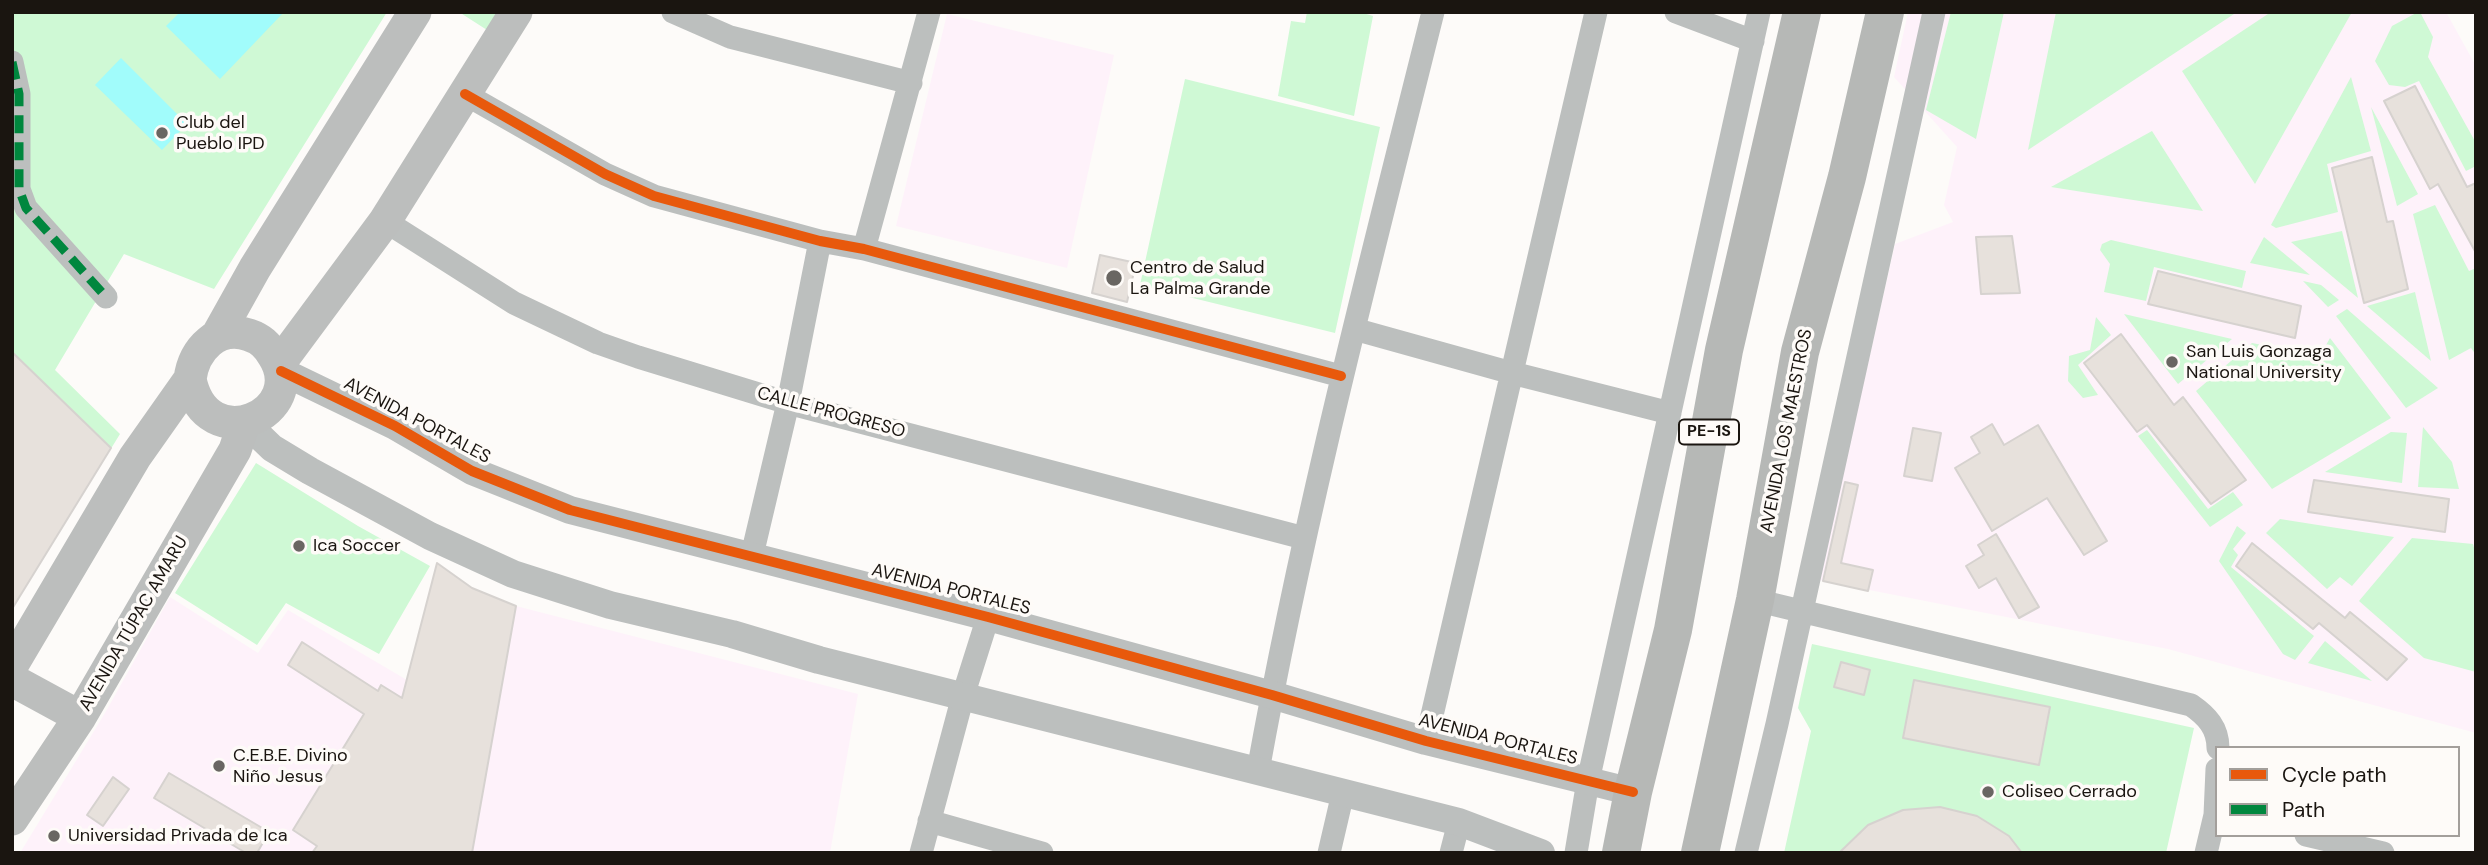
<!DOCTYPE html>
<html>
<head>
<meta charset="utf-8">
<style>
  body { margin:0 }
  #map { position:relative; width:2488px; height:865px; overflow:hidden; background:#fdfbf9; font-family:"DM Sans",sans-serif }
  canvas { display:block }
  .frame { position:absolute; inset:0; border:14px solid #1a1510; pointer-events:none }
  .legend { position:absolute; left:2215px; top:746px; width:245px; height:91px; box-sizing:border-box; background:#fefbf8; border:2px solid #a39f9b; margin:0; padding:9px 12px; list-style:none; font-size:21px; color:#1a1510 }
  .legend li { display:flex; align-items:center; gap:14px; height:35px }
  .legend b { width:35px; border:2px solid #a39f9b }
</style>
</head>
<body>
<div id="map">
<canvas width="2488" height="865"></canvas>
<div class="frame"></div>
<ul class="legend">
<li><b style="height:9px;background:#e8590c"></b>Cycle path</li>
<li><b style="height:9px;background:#00873e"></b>Path</li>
</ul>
</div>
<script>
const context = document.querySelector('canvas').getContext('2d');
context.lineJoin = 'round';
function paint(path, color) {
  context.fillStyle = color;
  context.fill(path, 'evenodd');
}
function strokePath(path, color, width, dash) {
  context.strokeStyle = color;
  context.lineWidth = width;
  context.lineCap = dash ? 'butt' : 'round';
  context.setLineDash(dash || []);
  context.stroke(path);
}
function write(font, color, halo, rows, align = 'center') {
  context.font = font + ' "DM Sans",sans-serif';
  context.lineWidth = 7;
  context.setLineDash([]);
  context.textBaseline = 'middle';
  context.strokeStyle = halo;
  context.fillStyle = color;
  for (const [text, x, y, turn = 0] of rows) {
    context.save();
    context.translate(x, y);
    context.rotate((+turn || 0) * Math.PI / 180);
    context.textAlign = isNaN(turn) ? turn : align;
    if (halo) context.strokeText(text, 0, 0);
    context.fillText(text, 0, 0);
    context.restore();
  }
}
const education = new Path2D(`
  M 1908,12 L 2446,12 L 2476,66 L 2476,733 L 2168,649 L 1819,580 L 1895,244 L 1953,222 L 1944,205 L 1957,147 L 1894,77 Z
  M 947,14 L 1114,55 L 1067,268 L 896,226 Z
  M 170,597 L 258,653 L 288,610 L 407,680 L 404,700 L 312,853 L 20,853 L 105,713 Z
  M 516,606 L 858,694 L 830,853 L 472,853 Z`);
const green = new Path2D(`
  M 12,12 L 387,12 L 214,289 L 124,254 L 55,370 L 120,434 L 12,609 Z
  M 459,12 L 497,12 L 487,30 Z
  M 1307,12 L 1360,12 L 1373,16 L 1354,116 L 1278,96 L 1291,21 L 1305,23 Z
  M 1951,12 L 2004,12 L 1976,139 L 1926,110 Z
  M 2056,12 L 2237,12 L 2028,150 Z
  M 2271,12 L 2352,12 L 2255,184 L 2182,71 Z
  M 2418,12 L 2420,12 L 2433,37 L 2428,57 L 2476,143 L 2476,166 L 2466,171 L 2419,81 L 2405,87 L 2389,85 L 2375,61 L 2392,26 Z
  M 2351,77 L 2371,151 L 2327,164 L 2338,212 L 2276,228 L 2271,225 Z
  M 1185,79 L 1380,127 L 1335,333 L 1140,285 Z
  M 2371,107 L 2418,194 L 2397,206 Z
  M 2152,131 L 2203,211 L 2051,187 Z
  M 2435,205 L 2469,271 L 2476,268 L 2476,355 L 2471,348 L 2449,360 L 2413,214 Z
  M 2342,231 L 2358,298 L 2291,242 Z
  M 2264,237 L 2310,275 L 2250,263 Z
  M 2111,240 L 2246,271 L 2242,288 L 2154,267 L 2146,301 L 2104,292 L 2110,264 L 2100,250 L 2102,244 Z
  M 2303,281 L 2321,285 L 2339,300 L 2328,307 Z
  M 2415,292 L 2431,361 L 2367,306 Z
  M 2347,309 L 2438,388 L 2406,408 L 2336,316 Z
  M 2124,314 L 2232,339 L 2178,384 Z
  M 2096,317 L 2111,335 L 2078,365 L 2098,395 L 2083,398 L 2068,381 L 2069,356 L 2090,350 Z
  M 2330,338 L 2391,418 L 2272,489 L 2196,391 L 2252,343 L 2320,356 Z
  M 2423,427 L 2452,462 L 2459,489 L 2418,487 Z
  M 2147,430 L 2208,509 L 2233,492 L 2243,505 L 2210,527 L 2138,436 Z
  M 2391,432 L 2407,433 L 2402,483 L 2325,472 Z
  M 256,463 L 358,526 L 430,566 L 379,654 L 286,603 L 257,645 L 175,593 Z
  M 2280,519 L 2394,537 L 2352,586 L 2340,577 L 2327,589 L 2266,533 Z
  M 2237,526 L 2246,533 L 2233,549 L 2238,555 L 2231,567 L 2314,636 L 2295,660 L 2283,654 L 2219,561 Z
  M 2412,538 L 2473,544 L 2476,555 L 2476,672 L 2424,658 L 2359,601 Z
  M 2325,641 L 2372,681 L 2308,663 Z
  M 1812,644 L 2194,728 L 2166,853 L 1784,853 L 1811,731 L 1798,708 Z`);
const water = new Path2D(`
  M 180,12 L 284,12 L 220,79 L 166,26 Z
  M 121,58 L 187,124 L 162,150 L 95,85 Z`);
const building = new Path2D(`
  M 2415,86 L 2467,187 L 2476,183 L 2476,253 L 2438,184 L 2430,189 L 2384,101 Z
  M 2372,157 L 2387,222 L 2393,221 L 2408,289 L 2364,303 L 2332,168 Z
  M 2012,236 L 2020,293 L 1981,294 L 1976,237 Z
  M 1100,255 L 1136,263 L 1127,302 L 1092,293 Z
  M 2158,271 L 2301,306 L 2295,338 L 2148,304 Z
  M 2121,334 L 2174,405 L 2183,397 L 2246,480 L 2211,504 L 2147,425 L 2137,432 L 2084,363 Z
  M 12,352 L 111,448 L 12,609 Z
  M 1992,424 L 2004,445 L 2038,425 L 2107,541 L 2084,555 L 2047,498 L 1992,531 L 1955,468 L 1980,453 L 1971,437 Z
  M 1913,428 L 1941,433 L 1932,481 L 1904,476 Z
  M 2314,480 L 2449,499 L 2445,532 L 2308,512 Z
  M 1845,482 L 1858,485 L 1841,563 L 1873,570 L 1868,591 L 1823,581 Z
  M 1996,534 L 2039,607 L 2019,618 L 1996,578 L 1979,588 L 1966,566 L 1984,555 L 1978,545 Z
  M 2252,543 L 2345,618 L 2350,612 L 2407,659 L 2387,680 L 2319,623 L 2313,629 L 2236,566 Z
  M 437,563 L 472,588 L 516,606 L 472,853 L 312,853 L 317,846 L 293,830 L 364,714 L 288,665 L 302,642 L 378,691 L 381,685 L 402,698 Z
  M 1841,662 L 1870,670 L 1864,695 L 1834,687 Z
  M 1914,680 L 2050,707 L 2039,765 L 1903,738 Z
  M 169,773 L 269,832 L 257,853 L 246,853 L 154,798 Z
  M 113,777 L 129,789 L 103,826 L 87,815 Z
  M 1940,807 L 1977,816 L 2009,836 L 2022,853 L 1839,853 L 1868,825 L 1903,810 Z`);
const minor = new Path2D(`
  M 673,12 L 730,37 L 911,83
  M 1676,12 L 1753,41
  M 12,62 L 19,94 L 19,189 L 26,208 L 106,297
  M 465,94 L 605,174 L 654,196 L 820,241 L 864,249 L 1341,376
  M 385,221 L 514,303 L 598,343 L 638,357 L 788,403 L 1304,538
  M 864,249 L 929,12
  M 1354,329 L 1512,373 L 1670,413
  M 752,555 L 788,403 L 820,241
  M 1755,600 L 2191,705 C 2207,716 2218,728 2218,748
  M 1426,741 L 1596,12
  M 1258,771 C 1304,515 1370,264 1433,12
  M 929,821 L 1042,853
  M 2306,835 L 2383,853
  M 921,853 L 963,696 L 988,617
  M 1329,853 L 1343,793
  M 1451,853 L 1459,822
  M 1576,853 L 1588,781 L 1759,12
  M 1746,853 L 1777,724 L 1934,12
  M 2206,853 L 2215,815 L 2217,769`);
const tertiary = new Path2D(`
  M 281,371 L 395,426 L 472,471 L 570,510 L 988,617 L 1272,695 L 1426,741 L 1633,792
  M 245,422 L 272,448 L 310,471 L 430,536 L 513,574 L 610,605 L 732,634 L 819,660 L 1459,822 L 1541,853`);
const secondary = new Path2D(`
  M 217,336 L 255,268 L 415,12
  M 279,364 L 385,221 L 516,12
  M 12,665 L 135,457 L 190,379 C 194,349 218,324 249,335 C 261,339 267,345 273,355 C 311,413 206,460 190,379
  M 12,680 L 80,717
  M 12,819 L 80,717 L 235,450 L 244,423`);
const trunk = new Path2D(`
  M 1621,853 L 1633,792 L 1673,630 L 1724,350 L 1802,12
  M 1700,853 L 1755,600 L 1800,352 L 1847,177 L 1885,12`);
const quiet = new Path2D(`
  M 12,62 L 19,94 L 19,189 L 26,208 L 106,297`);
const cycleway = new Path2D(`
  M 465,94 L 605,174 L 654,196 L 820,241 L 864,249 L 1341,376
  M 281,371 L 395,426 L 472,471 L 570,510 L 988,617 L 1272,695 L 1426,741 L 1633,792`);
const markers = [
  [162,133,7,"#696662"],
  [1114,278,9,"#696662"],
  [2172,362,7,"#696662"],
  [299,546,7,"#696662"],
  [219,766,7,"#696662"],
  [1988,792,7,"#696662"],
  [54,836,7,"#696662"]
];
const shields = [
  [1709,432,60]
];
const shieldNames = [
  ["PE-1S",1709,432]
];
const poiNames = [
  ["Club del",176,123],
  ["Pueblo IPD",176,144],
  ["Centro de Salud",1130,268],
  ["La Palma Grande",1130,289],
  ["San Luis Gonzaga",2186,352],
  ["National University",2186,373],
  ["Ica Soccer",313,546],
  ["C.E.B.E. Divino",233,756],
  ["Niño Jesus",233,777],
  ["Coliseo Cerrado",2002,792],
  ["Universidad Privada de Ica",68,836]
];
const streetNames = [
  ["CALLE PROGRESO",831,413,15],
  ["AVENIDA PORTALES",417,421,28],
  ["AVENIDA LOS MAESTROS",1787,431,-79],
  ["AVENIDA PORTALES",951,590,14],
  ["AVENIDA TÚPAC AMARU",134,624,-60],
  ["AVENIDA PORTALES",1498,740,14]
];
paint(education, '#fef2fa');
paint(green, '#cff9d5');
paint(water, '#a1fcfb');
paint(building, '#e7e1dc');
strokePath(building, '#d6d2cf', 2);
strokePath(minor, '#bcbfbe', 23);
strokePath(tertiary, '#bcbfbe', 28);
strokePath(secondary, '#bcbebd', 33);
strokePath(trunk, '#b6b8b6', 38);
strokePath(quiet, '#00873e', 9, [18, 9]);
strokePath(cycleway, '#e8590c', 10);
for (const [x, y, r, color] of markers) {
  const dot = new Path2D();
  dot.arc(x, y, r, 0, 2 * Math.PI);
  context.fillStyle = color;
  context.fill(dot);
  strokePath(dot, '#fefbf8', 2.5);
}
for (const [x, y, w] of shields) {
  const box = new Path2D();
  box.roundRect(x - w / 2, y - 12.5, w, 25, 5);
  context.fillStyle = '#fefbf8';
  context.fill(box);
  strokePath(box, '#1a1510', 2);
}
write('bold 16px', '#1a1510', null, shieldNames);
write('18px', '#1a1510', '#fefbf8', poiNames, 'left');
write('18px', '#1a1510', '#fefbf8', streetNames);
</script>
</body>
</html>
